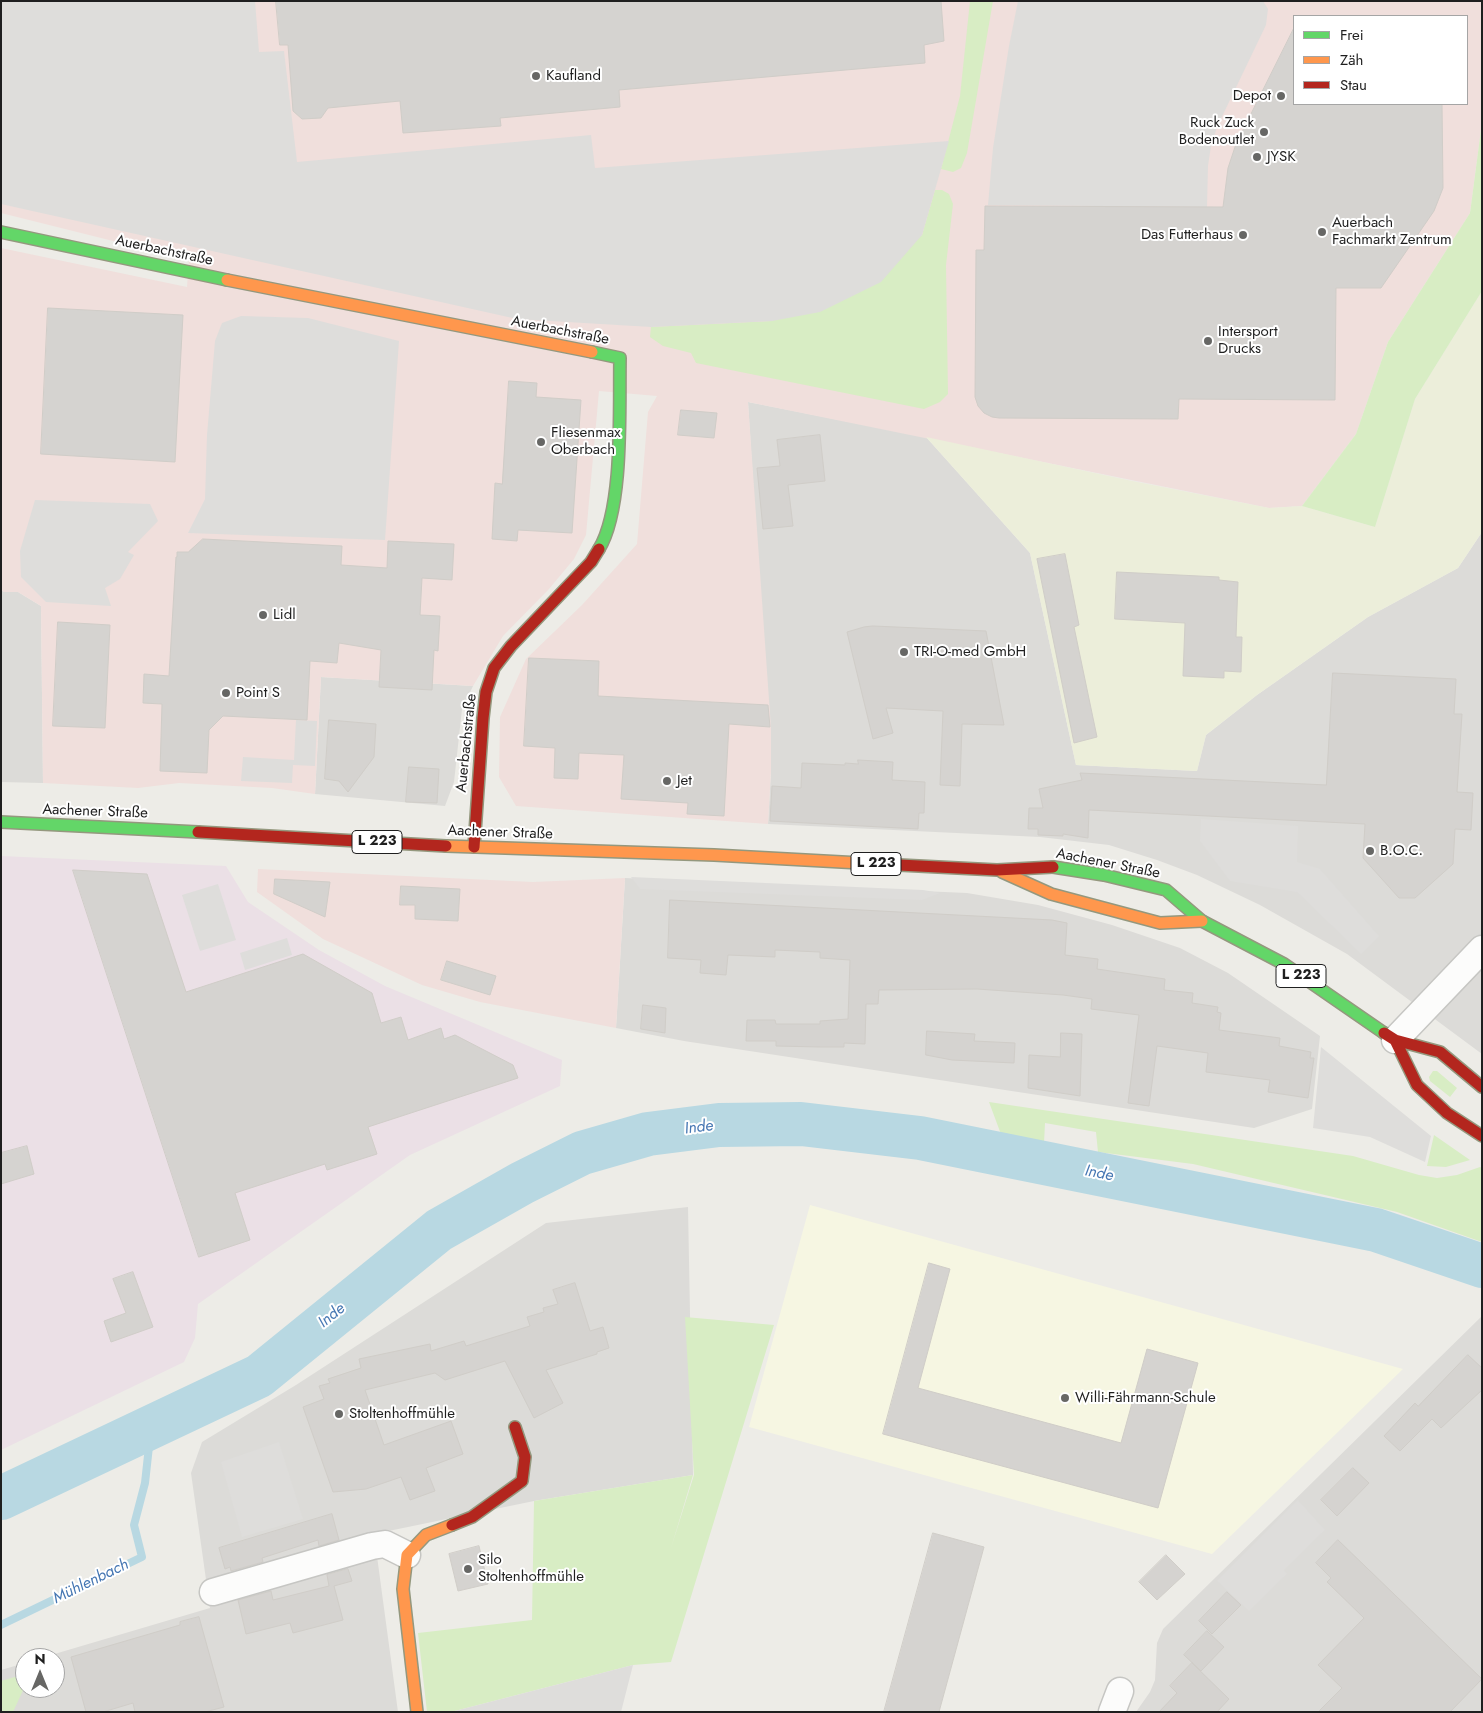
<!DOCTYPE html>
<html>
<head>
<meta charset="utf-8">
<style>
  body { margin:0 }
  #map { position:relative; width:1483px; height:1713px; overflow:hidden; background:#edece7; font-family:Jost,sans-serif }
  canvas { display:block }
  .frame { position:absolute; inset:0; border:2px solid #1f1f1f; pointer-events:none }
  .legend { position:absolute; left:1293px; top:15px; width:175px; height:90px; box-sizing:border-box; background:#fff; border:1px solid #a5a5a5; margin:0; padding:6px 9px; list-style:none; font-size:15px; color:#1f1f1f }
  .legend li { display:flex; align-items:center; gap:10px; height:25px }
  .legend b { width:25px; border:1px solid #a5a5a5 }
  .north { position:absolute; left:15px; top:1648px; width:50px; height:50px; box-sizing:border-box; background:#fff; border:1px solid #a5a5a5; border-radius:50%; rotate:0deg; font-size:14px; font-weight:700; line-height:20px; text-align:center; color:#1f1f1f }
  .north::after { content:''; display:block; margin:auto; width:18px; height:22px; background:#676765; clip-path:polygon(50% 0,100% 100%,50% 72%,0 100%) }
</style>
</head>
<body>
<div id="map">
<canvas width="1483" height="1713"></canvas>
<div class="frame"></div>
<ul class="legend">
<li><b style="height:6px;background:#63d668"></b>Frei</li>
<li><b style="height:6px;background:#ff974d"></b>Zäh</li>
<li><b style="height:6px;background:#b3261e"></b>Stau</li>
</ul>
<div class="north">N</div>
</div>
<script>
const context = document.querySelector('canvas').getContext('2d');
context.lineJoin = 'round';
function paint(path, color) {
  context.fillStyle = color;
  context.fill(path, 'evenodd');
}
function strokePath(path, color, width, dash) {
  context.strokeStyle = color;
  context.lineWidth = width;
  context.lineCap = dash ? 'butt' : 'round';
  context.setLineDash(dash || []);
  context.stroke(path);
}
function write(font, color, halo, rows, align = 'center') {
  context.font = font + ' Jost,sans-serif';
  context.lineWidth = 4;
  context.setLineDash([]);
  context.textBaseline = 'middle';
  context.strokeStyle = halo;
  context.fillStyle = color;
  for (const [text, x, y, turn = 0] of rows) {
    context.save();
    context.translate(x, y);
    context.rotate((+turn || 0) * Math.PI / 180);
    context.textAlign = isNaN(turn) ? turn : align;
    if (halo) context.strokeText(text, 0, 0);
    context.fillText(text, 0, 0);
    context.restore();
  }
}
const residential = new Path2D(`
  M 748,402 L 926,437 L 1030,553 L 1076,765 L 1197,771 L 1206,735 L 1257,695 L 1368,617 L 1458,568 L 1482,532 L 1482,1054 L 1347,954 L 1260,905 L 1197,875 L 1157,860 L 1109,845 L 1040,837 L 768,824 L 771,771 Z
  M 1,590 L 4,592 L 18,592 L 41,606 L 43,783 L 1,782 Z
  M 321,677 L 473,686 L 462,709 L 454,782 L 445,806 L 315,794 Z
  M 625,878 L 967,893 L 1038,905 L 1112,925 L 1180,948 L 1228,973 L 1320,1036 L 1312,1109 L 1254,1128 L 684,1041 L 616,1028 Z
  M 688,1207 L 693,1475 L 534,1501 L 374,1534 L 398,1712 L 1,1712 L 1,1670 L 25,1663 L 25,1688 L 55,1688 L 55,1658 L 41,1658 L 210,1608 L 191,1473 L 202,1442 L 296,1385 L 546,1223 Z
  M 1482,1316 L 1482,1712 L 1136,1712 L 1150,1692 L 1155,1680 L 1157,1643 L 1163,1629 Z`);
const commercial = new Path2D(`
  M 1,1 L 1482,1 L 1482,122 L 1470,213 L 1388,342 L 1356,434 L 1302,506 L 1269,508 L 748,402 L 771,728 L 771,771 L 768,824 L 516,806 L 499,777 L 500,717 L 526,659 L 582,605 L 637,544 L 648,412 L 657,396 L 599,391 L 586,535 L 574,559 L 549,589 L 503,636 L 473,686 L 321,677 L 315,794 L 272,788 L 179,783 L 138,788 L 43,783 L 41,606 L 18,592 L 4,592 L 1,590 L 1,248 L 187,287 L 189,260 L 1,213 ZM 1294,16 L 1467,16 L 1467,104 L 1294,104 Z
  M 258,869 L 533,882 L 625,878 L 616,1028 L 480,1002 L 422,985 L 323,939 L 257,892 Z`);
const industrial = new Path2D(`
  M 1,856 L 226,866 L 248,902 L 319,950 L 385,986 L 562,1060 L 560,1086 L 410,1155 L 198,1304 L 195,1338 L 184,1362 L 1,1450 Z`);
const education = new Path2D(`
  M 810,1205 L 1403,1369 L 1212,1554 L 749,1427 Z`);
const farmland = new Path2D(`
  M 1482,291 L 1482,532 L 1458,568 L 1368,617 L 1257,695 L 1206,735 L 1197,771 L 1076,765 L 1030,553 L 926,437 L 1132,481 L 1269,508 L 1302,506 L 1375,527 L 1415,399 Z`);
const grass = new Path2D(`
  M 970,1 L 993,1 L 967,153 L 961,168 L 953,172 L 941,169 L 960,96 Z
  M 1482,122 L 1482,291 L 1415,399 L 1375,527 L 1302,506 L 1356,434 L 1388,342 L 1470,213 Z
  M 935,190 L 942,190 L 949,194 L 953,204 L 946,265 L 948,394 L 940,402 L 924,409 L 696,363 L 691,353 L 663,346 L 650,337 L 651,327 L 772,321 L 922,235 Z
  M 1433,1071 L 1437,1071 L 1457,1088 L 1450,1097 L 1430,1081 L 1429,1077 Z
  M 989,1102 L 1353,1156 L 1419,1175 L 1437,1178 L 1457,1175 L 1480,1167 L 1482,1168 L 1482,1242 L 1397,1212 L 1193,1164 L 1098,1152 L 1096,1132 L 1045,1123 L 1044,1143 L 1002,1137 Z
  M 1434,1135 L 1470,1160 L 1446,1167 L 1427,1166 Z
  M 685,1317 L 774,1325 L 671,1662 L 633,1665 L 451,1712 L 427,1712 L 418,1633 L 532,1620 L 534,1501 L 693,1475 L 671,1548 L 694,1475 Z
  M 25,1674 L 25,1686 L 13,1712 L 1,1712 L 1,1681 Z`);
const parking = new Path2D(`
  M 1,1 L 255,1 L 259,52 L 284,51 L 297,162 L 591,135 L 595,168 L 949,141 L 922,235 L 881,282 L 820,312 L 772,321 L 651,327 L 517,319 L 1,204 Z
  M 1018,1 L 1263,1 L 1268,9 L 1266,25 L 1217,127 L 1211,146 L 1208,166 L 1207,207 L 988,205 L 993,148 L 1009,46 Z
  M 241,316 L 308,318 L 399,341 L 385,540 L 188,533 L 205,499 L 207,435 L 215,341 L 222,323 Z
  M 35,500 L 150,504 L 158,521 L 128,552 L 134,555 L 120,579 L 105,588 L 111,606 L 46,602 L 21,577 L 20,551 Z
  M 296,720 L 317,721 L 315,766 L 293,765 L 292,783 L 241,781 L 243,757 L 294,760 Z
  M 1201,819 L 1298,826 L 1297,862 L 1320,869 L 1379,936 L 1361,954 L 1297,892 L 1230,881 L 1200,841 Z
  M 631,877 L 923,890 L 940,893 L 922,900 L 640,889 Z
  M 218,884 L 236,940 L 200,951 L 182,895 Z
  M 287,938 L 292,955 L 245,970 L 240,953 Z
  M 1321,1047 L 1431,1136 L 1425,1162 L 1370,1137 L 1313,1128 Z
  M 279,1442 L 303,1519 L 242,1537 L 221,1462 Z
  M 1298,1500 L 1325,1530 L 1284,1570 L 1287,1574 L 1249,1611 L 1217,1581 Z
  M 633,1665 L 621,1712 L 451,1712 Z`);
const stream = new Path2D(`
  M 1,1625 L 142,1557 L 134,1525 L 145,1483 L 151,1428`);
const river = new Path2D(`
  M 1,1498 L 259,1376 L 439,1230 L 522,1183 L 582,1153 L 648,1134 L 719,1125 L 801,1124 L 920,1138 L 1376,1230 L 1482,1266`);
const building = new Path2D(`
  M 276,1 L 941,1 L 944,41 L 924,45 L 925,63 L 619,90 L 620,107 L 500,118 L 501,126 L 403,133 L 400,101 L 328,108 L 321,118 L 302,119 L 293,111 L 288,45 L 280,45 Z
  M 1294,28 L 1294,104 L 1442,104 L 1443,188 L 1434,211 L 1381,288 L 1336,288 L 1335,400 L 1179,399 L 1178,419 L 999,418 L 992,417 L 984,413 L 978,406 L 975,397 L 976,250 L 984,250 L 985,206 L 1223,207 L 1228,168 L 1236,144 Z
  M 48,308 L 183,315 L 175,462 L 41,454 Z
  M 509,381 L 537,383 L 536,397 L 581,400 L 572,533 L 518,530 L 517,541 L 492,539 L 495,483 L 502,484 Z
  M 681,410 L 717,413 L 714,438 L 678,435 Z
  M 820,435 L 825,481 L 788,485 L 793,526 L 763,529 L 757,468 L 780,466 L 777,440 Z
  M 203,539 L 342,546 L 341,565 L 387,568 L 388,541 L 454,544 L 452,580 L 422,578 L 420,615 L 440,616 L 438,651 L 434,650 L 432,690 L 379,687 L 381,650 L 339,643 L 337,663 L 310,661 L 307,720 L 223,716 L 209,730 L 207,773 L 160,771 L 162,704 L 143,703 L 144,674 L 169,676 L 176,557 L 177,557 L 177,552 L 188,552 Z
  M 1065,554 L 1079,625 L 1074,627 L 1097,737 L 1074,743 L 1037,559 Z
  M 1117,572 L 1219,577 L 1219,580 L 1238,582 L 1236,637 L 1242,637 L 1241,672 L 1224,671 L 1224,678 L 1183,676 L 1185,623 L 1115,619 Z
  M 58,622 L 110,625 L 105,728 L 53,726 Z
  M 873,626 L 986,631 L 1004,725 L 962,724 L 960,786 L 940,785 L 943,711 L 886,708 L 893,733 L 873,739 L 847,632 L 864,627 Z
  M 529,658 L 599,661 L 598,696 L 768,705 L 770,727 L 729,724 L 724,816 L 687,814 L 688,803 L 621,799 L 624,755 L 579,753 L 578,779 L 554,778 L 555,748 L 524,746 Z
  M 1333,673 L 1456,679 L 1454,714 L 1462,714 L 1457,792 L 1473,793 L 1471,830 L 1455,829 L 1453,864 L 1415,898 L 1399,898 L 1363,858 L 1365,824 L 1089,810 L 1088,838 L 1063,834 L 1063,836 L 1038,835 L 1038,829 L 1028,829 L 1029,808 L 1043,808 L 1039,789 L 1082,780 L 1080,773 L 1326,785 Z
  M 329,720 L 376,724 L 374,757 L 348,792 L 339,781 L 325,779 Z
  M 858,760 L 893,762 L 892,780 L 925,782 L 924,813 L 919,813 L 918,829 L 770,821 L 772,786 L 801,788 L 802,763 L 845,765 L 845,763 L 858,764 Z
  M 409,767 L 439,769 L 437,803 L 406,802 Z
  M 73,870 L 147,874 L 186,992 L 303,954 L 372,993 L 381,1023 L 401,1017 L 408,1040 L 441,1028 L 444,1039 L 455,1035 L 513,1065 L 518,1078 L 368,1127 L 377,1154 L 327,1170 L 325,1164 L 235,1193 L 250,1240 L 199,1257 Z
  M 275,879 L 330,882 L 325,917 L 274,894 Z
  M 401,886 L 460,889 L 458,921 L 415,919 L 415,905 L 400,905 Z
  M 670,900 L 1052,920 L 1067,923 L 1065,955 L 1098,959 L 1097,969 L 1165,979 L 1164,990 L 1193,993 L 1192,1003 L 1218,1007 L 1217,1012 L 1221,1013 L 1219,1030 L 1280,1038 L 1279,1046 L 1311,1052 L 1310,1058 L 1314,1058 L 1308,1098 L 1268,1092 L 1270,1080 L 1206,1072 L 1208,1053 L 1157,1046 L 1149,1106 L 1128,1103 L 1139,1015 L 1091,1009 L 1092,999 L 1063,995 L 977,989 L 879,990 L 878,1004 L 866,1004 L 865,1044 L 844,1043 L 844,1047 L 820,1047 L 776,1046 L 776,1041 L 746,1041 L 747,1020 L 775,1020 L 776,1024 L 820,1024 L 820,1021 L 848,1019 L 850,960 L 820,958 L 820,952 L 775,950 L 775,957 L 728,955 L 726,975 L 700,973 L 701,960 L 668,958 Z
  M 447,961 L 496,976 L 490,995 L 441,980 Z
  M 643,1005 L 666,1008 L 665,1033 L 641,1029 Z
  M 927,1031 L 975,1034 L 974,1041 L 1015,1043 L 1014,1063 L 952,1060 L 926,1055 Z
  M 1061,1033 L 1082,1034 L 1080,1096 L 1028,1088 L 1029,1055 L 1060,1057 Z
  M 27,1146 L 34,1174 L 1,1184 L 1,1153 Z
  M 929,1263 L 950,1269 L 918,1388 L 1121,1443 L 1147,1349 L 1198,1363 L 1158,1508 L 883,1434 Z
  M 133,1272 L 153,1327 L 111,1342 L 104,1321 L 126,1313 L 113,1279 Z
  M 575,1283 L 590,1331 L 603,1327 L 609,1348 L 597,1352 L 597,1354 L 546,1370 L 563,1403 L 534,1418 L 505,1361 L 445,1380 L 435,1373 L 365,1390 L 384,1445 L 451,1421 L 463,1454 L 426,1468 L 435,1491 L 410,1500 L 401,1477 L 366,1489 L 333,1492 L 303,1407 L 324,1399 L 319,1386 L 330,1383 L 328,1379 L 361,1368 L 359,1359 L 430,1344 L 431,1351 L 464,1341 L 466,1346 L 530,1326 L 527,1317 L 544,1312 L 543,1308 L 558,1304 L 553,1290 Z
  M 1468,1355 L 1482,1368 L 1482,1390 L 1441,1428 L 1432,1419 L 1400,1451 L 1384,1436 L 1415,1403 L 1418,1406 Z
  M 1353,1468 L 1369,1483 L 1337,1516 L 1321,1500 Z
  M 332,1514 L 339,1540 L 319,1546 L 318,1540 L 262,1558 L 263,1562 L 231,1571 L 230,1567 L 225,1569 L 219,1548 Z
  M 933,1533 L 984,1547 L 939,1712 L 884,1712 Z
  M 1338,1540 L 1482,1679 L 1450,1712 L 1318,1712 L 1342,1688 L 1318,1665 L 1364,1618 L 1327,1582 L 1331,1578 L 1316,1563 Z
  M 479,1546 L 488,1584 L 458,1591 L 449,1554 Z
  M 1166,1555 L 1185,1574 L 1157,1600 L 1139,1582 Z
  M 348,1569 L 352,1581 L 334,1586 L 343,1620 L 293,1633 L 290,1623 L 246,1634 L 238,1600 L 271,1591 L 273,1600 L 329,1586 L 327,1575 Z
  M 1227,1592 L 1241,1605 L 1212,1634 L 1199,1621 Z
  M 199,1617 L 224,1707 L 205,1712 L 135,1712 L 133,1703 L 103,1712 L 86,1712 L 71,1657 L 180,1625 L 180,1622 Z
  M 1207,1631 L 1224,1647 L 1201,1671 L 1184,1655 Z
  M 1192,1663 L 1229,1699 L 1217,1712 L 1159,1712 L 1177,1693 L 1170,1686 Z`);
const street = new Path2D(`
  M 1395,1040 L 1482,949
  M 213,1592 L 372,1546 L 385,1544 L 407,1555
  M 1112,1712 L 1120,1691`);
const fast = new Path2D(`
  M 1,232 L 227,280
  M 592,352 L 620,358 C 619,408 624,508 599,549
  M 1,822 L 198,832
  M 1053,867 L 1104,875 L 1166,890 L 1202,921 L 1284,964 L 1384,1033`);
const slow = new Path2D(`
  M 227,280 L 592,352
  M 446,846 L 714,855 L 860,863
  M 1002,872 L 1051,894 L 1160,923 L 1202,921
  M 417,1712 L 403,1589 L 407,1555 L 426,1535 L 452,1525`);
const jam = new Path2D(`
  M 198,832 L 446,846
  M 474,847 L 483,718 L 486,692 L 494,668 L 511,646 L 591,562 L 599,549
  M 860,863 L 997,870 L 1053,867
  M 1384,1033 L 1395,1040 L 1440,1052 L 1482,1087
  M 1395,1040 L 1417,1085 L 1447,1113 L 1482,1136
  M 452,1525 L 472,1517 L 522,1481 L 525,1457 L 515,1427`);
const markers = [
  [536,76,5,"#676765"],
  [1281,96,5,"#676765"],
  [1264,132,5,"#676765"],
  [1257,157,5,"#676765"],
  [1322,232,5,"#676765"],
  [1243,235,5,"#676765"],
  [1208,341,5,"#676765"],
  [541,442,5,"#676765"],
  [263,615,5,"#676765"],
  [904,652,5,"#676765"],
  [226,693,5,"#676765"],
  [667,781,5,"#676765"],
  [1370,851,5,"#676765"],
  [1065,1398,5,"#676765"],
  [339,1414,5,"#676765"],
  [468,1569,5,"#676765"]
];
const shields = [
  [377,842,50],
  [876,864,50],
  [1301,976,50]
];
const shieldNames = [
  ["L 223",377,842],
  ["L 223",876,864],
  ["L 223",1301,976]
];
const poiNames = [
  ["Kaufland",546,76],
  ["Depot",1271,96,"right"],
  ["Ruck Zuck",1254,123,"right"],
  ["Bodenoutlet",1254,140,"right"],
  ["JYSK",1267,157],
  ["Auerbach",1332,223],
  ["Fachmarkt Zentrum",1332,240],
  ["Das Futterhaus",1233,235,"right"],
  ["Intersport",1218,332],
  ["Drucks",1218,349],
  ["Fliesenmax",551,433],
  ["Oberbach",551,450],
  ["Lidl",273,615],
  ["TRI-O-med GmbH",914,652],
  ["Point S",236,693],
  ["Jet",677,781],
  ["B.O.C.",1380,851],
  ["Willi-Fährmann-Schule",1075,1398],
  ["Stoltenhoffmühle",349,1414],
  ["Silo",478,1560],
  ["Stoltenhoffmühle",478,1577]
];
const streetNames = [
  ["Auerbachstraße",164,251,12],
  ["Auerbachstraße",560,331,11],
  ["Auerbachstraße",467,743,-84],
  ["Aachener Straße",95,812,2],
  ["Aachener Straße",500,833,2],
  ["Aachener Straße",1108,864,11]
];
const waterNames = [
  ["Inde",699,1128,-7],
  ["Inde",1099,1174,11],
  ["Inde",332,1316,-39],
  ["Mühlenbach",91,1582,-26]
];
paint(residential, '#dcdbd8');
paint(commercial, '#f0dfdc');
paint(industrial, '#ebe0e6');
paint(education, '#f6f6e2');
paint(farmland, '#eceeda');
paint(grass, '#d8edc4');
paint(parking, '#dedddb');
strokePath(stream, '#b8d8e2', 8);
strokePath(river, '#b8d8e2', 44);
paint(building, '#d5d3d0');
strokePath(building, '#d0cdc8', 1);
strokePath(street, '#c6c6c3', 29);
strokePath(fast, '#94987e', 14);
strokePath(slow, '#94987e', 14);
strokePath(jam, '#94987e', 14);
strokePath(street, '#fcfcfb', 26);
strokePath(fast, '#63d668', 11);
strokePath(slow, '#ff974d', 11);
strokePath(jam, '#b3261e', 11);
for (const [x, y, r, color] of markers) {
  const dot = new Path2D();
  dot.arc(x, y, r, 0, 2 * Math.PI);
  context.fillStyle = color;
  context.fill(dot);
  strokePath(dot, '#fff', 2);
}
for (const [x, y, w] of shields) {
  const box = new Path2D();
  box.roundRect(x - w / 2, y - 11.5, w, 23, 4);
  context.fillStyle = '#fff';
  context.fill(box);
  strokePath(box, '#1f1f1f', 1);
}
write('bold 14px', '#1f1f1f', null, shieldNames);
write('15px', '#1f1f1f', '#fff', poiNames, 'left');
write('15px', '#1f1f1f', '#fff', streetNames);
write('italic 16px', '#4677b3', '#fff', waterNames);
</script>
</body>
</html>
